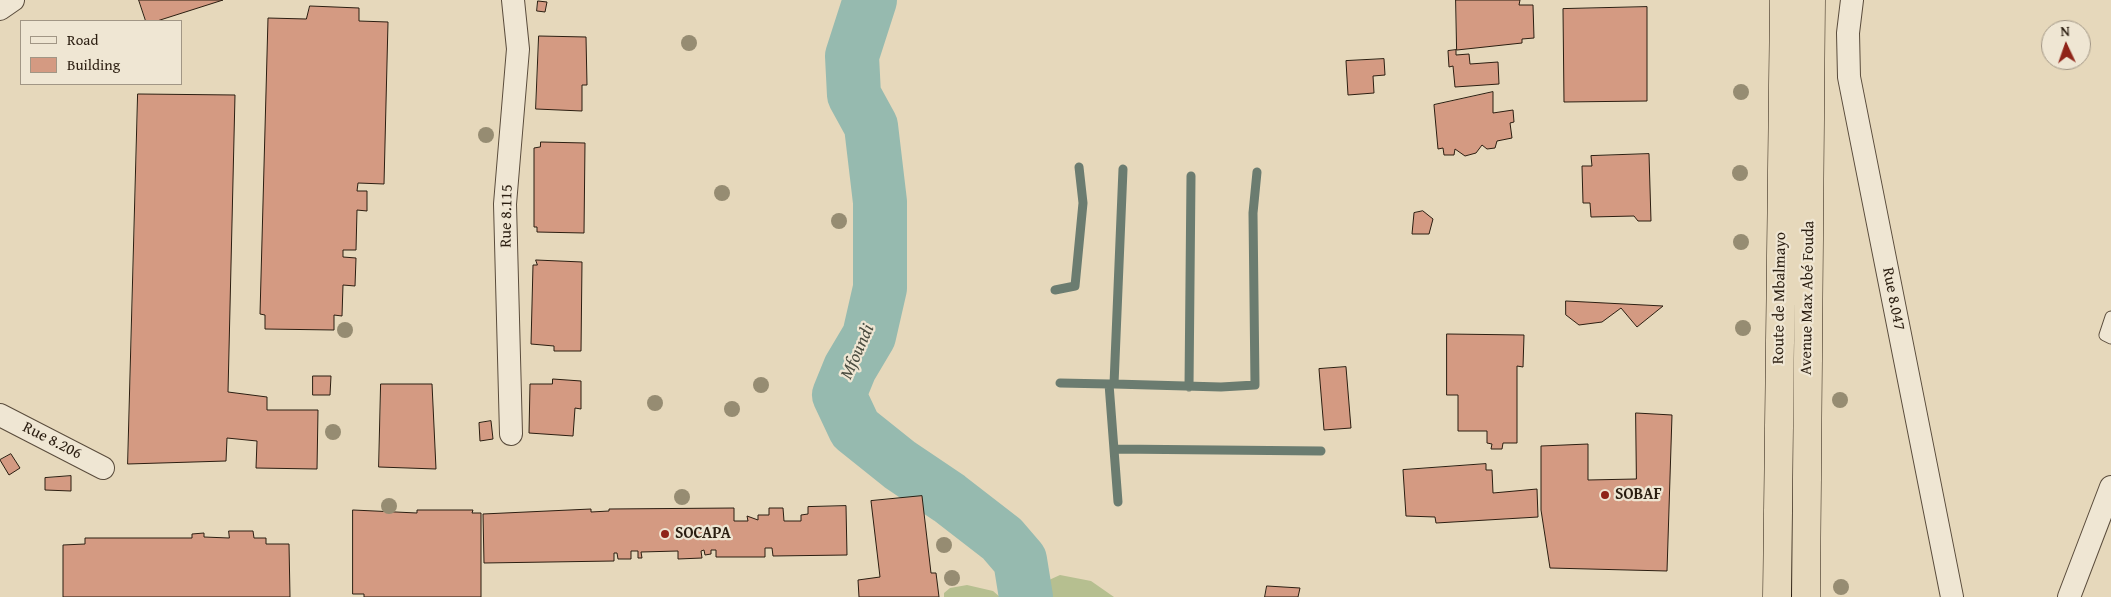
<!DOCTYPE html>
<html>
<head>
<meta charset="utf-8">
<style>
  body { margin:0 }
  #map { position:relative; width:2111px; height:597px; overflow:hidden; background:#e6d8bb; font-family:"Gentium Book Plus",serif }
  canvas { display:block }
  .legend { position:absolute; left:20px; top:20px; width:162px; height:65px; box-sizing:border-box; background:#efe6d3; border:1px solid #a19685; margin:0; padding:6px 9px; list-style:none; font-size:15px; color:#2b1e11 }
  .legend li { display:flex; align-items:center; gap:10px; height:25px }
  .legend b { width:25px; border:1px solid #a19685 }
  .north { position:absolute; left:2041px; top:20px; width:50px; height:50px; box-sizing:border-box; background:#efe6d3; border:1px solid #a19685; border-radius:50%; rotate:357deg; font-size:14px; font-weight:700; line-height:20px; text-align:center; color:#2b1e11 }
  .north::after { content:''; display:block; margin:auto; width:18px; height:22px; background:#8f2418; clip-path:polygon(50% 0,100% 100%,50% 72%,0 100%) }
</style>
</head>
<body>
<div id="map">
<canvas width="2111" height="597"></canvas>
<ul class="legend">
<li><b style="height:6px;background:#efe6d3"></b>Road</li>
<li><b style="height:14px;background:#d49a82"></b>Building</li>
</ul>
<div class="north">N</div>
</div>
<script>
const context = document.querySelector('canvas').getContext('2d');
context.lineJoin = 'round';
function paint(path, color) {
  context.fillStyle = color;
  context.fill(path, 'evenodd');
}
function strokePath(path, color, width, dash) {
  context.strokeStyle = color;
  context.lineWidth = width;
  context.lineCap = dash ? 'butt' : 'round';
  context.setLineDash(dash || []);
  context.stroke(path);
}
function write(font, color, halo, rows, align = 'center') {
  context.font = font + ' "Gentium Book Plus",serif';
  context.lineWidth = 4.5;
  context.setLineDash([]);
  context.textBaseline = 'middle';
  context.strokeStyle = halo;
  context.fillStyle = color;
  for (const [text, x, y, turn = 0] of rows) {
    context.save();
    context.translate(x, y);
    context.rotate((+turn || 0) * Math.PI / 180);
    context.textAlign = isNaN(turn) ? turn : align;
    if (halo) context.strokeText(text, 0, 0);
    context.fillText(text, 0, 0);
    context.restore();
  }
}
const green = new Path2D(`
  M 1060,575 L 1091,581 L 1114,597 L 1046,597 L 1049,580 Z
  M 967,585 L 993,591 L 1000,597 L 944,597 L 944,593 L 950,588 Z`);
const stream = new Path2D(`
  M 1123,169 L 1114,384 L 1221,387 L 1255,385 L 1253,213 L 1257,172
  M 1055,290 L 1075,286 L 1083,203 L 1079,167
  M 1060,383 L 1109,384 L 1118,502
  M 1189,387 L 1191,176
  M 1114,449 L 1321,451`);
const river = new Path2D(`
  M 870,0 L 852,56 L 854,95 L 871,126 L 880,202 L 880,288 L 869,336 L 850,368 L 839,395 L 855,429 L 900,465 L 949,498 L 1002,539 L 1020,560 L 1026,597`);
const building = new Path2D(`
  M 139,0 L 223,0 L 157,21 L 146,21 Z
  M 1456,0 L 1520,0 L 1519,5 L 1533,5 L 1534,38 L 1522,39 L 1522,43 L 1457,50 Z
  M 538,1 L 547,2 L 545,12 L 537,11 Z
  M 310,6 L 359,8 L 359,21 L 388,22 L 384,184 L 358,183 L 357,191 L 367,191 L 367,211 L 357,210 L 356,250 L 343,250 L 343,257 L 356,258 L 355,286 L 343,285 L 342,316 L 334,315 L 334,330 L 265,329 L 265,315 L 260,314 L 268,18 L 306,19 Z
  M 1647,7 L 1647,101 L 1564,102 L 1563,9 Z
  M 539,36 L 586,37 L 587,85 L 582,85 L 582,111 L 536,109 Z
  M 1456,50 L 1456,55 L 1469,54 L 1470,64 L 1498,62 L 1499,84 L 1455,87 L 1453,66 L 1449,67 L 1448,51 Z
  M 1384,59 L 1385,75 L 1373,76 L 1374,93 L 1348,95 L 1346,61 Z
  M 1493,92 L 1493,113 L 1513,110 L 1514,122 L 1510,123 L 1512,138 L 1497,141 L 1495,148 L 1487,149 L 1482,145 L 1476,153 L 1465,156 L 1455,149 L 1454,155 L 1444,155 L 1443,148 L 1438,149 L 1434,105 Z
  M 138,94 L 235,95 L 228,392 L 267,397 L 267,410 L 318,410 L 317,469 L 256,468 L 257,441 L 227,438 L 226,461 L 128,464 Z
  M 541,142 L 585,143 L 584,233 L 537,232 L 537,227 L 534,227 L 534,148 L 540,147 Z
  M 1649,154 L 1651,221 L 1638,221 L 1634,216 L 1591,217 L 1590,203 L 1583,203 L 1582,166 L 1592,166 L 1591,156 Z
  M 1423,211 L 1433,219 L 1429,234 L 1412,234 L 1414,213 Z
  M 536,260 L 582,262 L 581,351 L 554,351 L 554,346 L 531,344 L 533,265 L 537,265 Z
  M 1566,301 L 1663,306 L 1637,327 L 1621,308 L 1602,322 L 1579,325 L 1566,315 Z
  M 1447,334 L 1524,335 L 1523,367 L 1517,366 L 1517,443 L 1503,443 L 1502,449 L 1491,449 L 1492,444 L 1487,443 L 1487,431 L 1458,431 L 1458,395 L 1447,395 Z
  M 1346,367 L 1351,428 L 1324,430 L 1319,369 Z
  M 313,376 L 331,376 L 330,395 L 313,395 Z
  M 553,379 L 581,381 L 581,409 L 575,408 L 573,436 L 529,433 L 530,384 L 552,384 Z
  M 381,384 L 432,384 L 436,469 L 379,467 Z
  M 1636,413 L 1672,415 L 1667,571 L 1550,568 L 1541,510 L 1541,446 L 1588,444 L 1588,480 L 1636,479 Z
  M 491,421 L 493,439 L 480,441 L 479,423 Z
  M 11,454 L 20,468 L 9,475 L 0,460 Z
  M 1486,464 L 1486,470 L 1492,470 L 1493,493 L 1537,489 L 1538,517 L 1436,523 L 1435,517 L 1406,516 L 1403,470 Z
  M 71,476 L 71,491 L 45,490 L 45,478 Z
  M 922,496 L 931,573 L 936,573 L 939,597 L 859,597 L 858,580 L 880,577 L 871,501 Z
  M 846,506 L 847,555 L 773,556 L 772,548 L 765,548 L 765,557 L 716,557 L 716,550 L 711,550 L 711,554 L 705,555 L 704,550 L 701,551 L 702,558 L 678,559 L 678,551 L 641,552 L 642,558 L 638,558 L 638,551 L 631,551 L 631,559 L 618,559 L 617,553 L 614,553 L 614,561 L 484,563 L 483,514 L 591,509 L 591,512 L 609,511 L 609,509 L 734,508 L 734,521 L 748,521 L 747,516 L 758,520 L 758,515 L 769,515 L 769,508 L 783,508 L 784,521 L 801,521 L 801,515 L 808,514 L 808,507 Z
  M 353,510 L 417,513 L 417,510 L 473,510 L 472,513 L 481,513 L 481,597 L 364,597 L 364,594 L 353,594 Z
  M 229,531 L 253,531 L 254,538 L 266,538 L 266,544 L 289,544 L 290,597 L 63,597 L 63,545 L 85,544 L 85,538 L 192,538 L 192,534 L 204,533 L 204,537 L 229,538 Z
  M 1267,586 L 1300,588 L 1298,597 L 1265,597 Z`);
const service = new Path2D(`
  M 2111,317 L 2105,335 L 2111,338`);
const minor = new Path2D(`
  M 1852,0 L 1848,33 L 1849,77 L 1952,597
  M 0,9 L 13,0
  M 0,415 L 103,468
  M 511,434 L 505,204 L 518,49 L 513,0
  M 2069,597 L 2111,487`);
const trunk = new Path2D(`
  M 1777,597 L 1784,0
  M 1806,597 L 1811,0`);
const trees = [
  [689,43],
  [1741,92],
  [486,135],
  [1740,173],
  [722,193],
  [839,221],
  [1741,242],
  [1743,328],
  [345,330],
  [761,385],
  [1840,400],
  [655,403],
  [732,409],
  [333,432],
  [682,497],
  [389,506],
  [944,545],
  [952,578],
  [1841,587]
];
const markers = [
  [1605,495,5,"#8f2418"],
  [665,534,5,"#8f2418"]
];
const streetNames = [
  ["Rue 8.115",507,216,-89],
  ["Route de Mbalmayo",1780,298,-89],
  ["Avenue Max Abé Fouda",1808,298,-89],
  ["Rue 8.047",1893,299,79],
  ["Rue 8.206",52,441,27]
];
const poiNames = [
  ["SOBAF",1615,495],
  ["SOCAPA",675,534]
];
const waterNames = [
  ["Mfoundi",858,352,-66]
];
paint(green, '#b6bf90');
strokePath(stream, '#6b7c70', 9);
strokePath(river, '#96baaf', 54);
paint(building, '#d49a82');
strokePath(building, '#2b1e11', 1);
strokePath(service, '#5a4c3c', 13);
strokePath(minor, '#5a4c3c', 24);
strokePath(trunk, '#2b1e11', 29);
strokePath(service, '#efe6d3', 11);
strokePath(minor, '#efe6d3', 22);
strokePath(trunk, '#e6d8bb', 28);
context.fillStyle = '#968c72';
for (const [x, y] of trees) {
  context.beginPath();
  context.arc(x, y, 8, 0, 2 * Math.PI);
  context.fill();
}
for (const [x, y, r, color] of markers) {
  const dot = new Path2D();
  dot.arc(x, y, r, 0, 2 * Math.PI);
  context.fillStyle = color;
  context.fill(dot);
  strokePath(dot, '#efe6d3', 2);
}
write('16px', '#2b1e11', '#efe6d3', streetNames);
write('bold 16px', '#2b1e11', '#efe6d3', poiNames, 'left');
write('italic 18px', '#4b4d40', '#efe6d3', waterNames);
</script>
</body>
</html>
